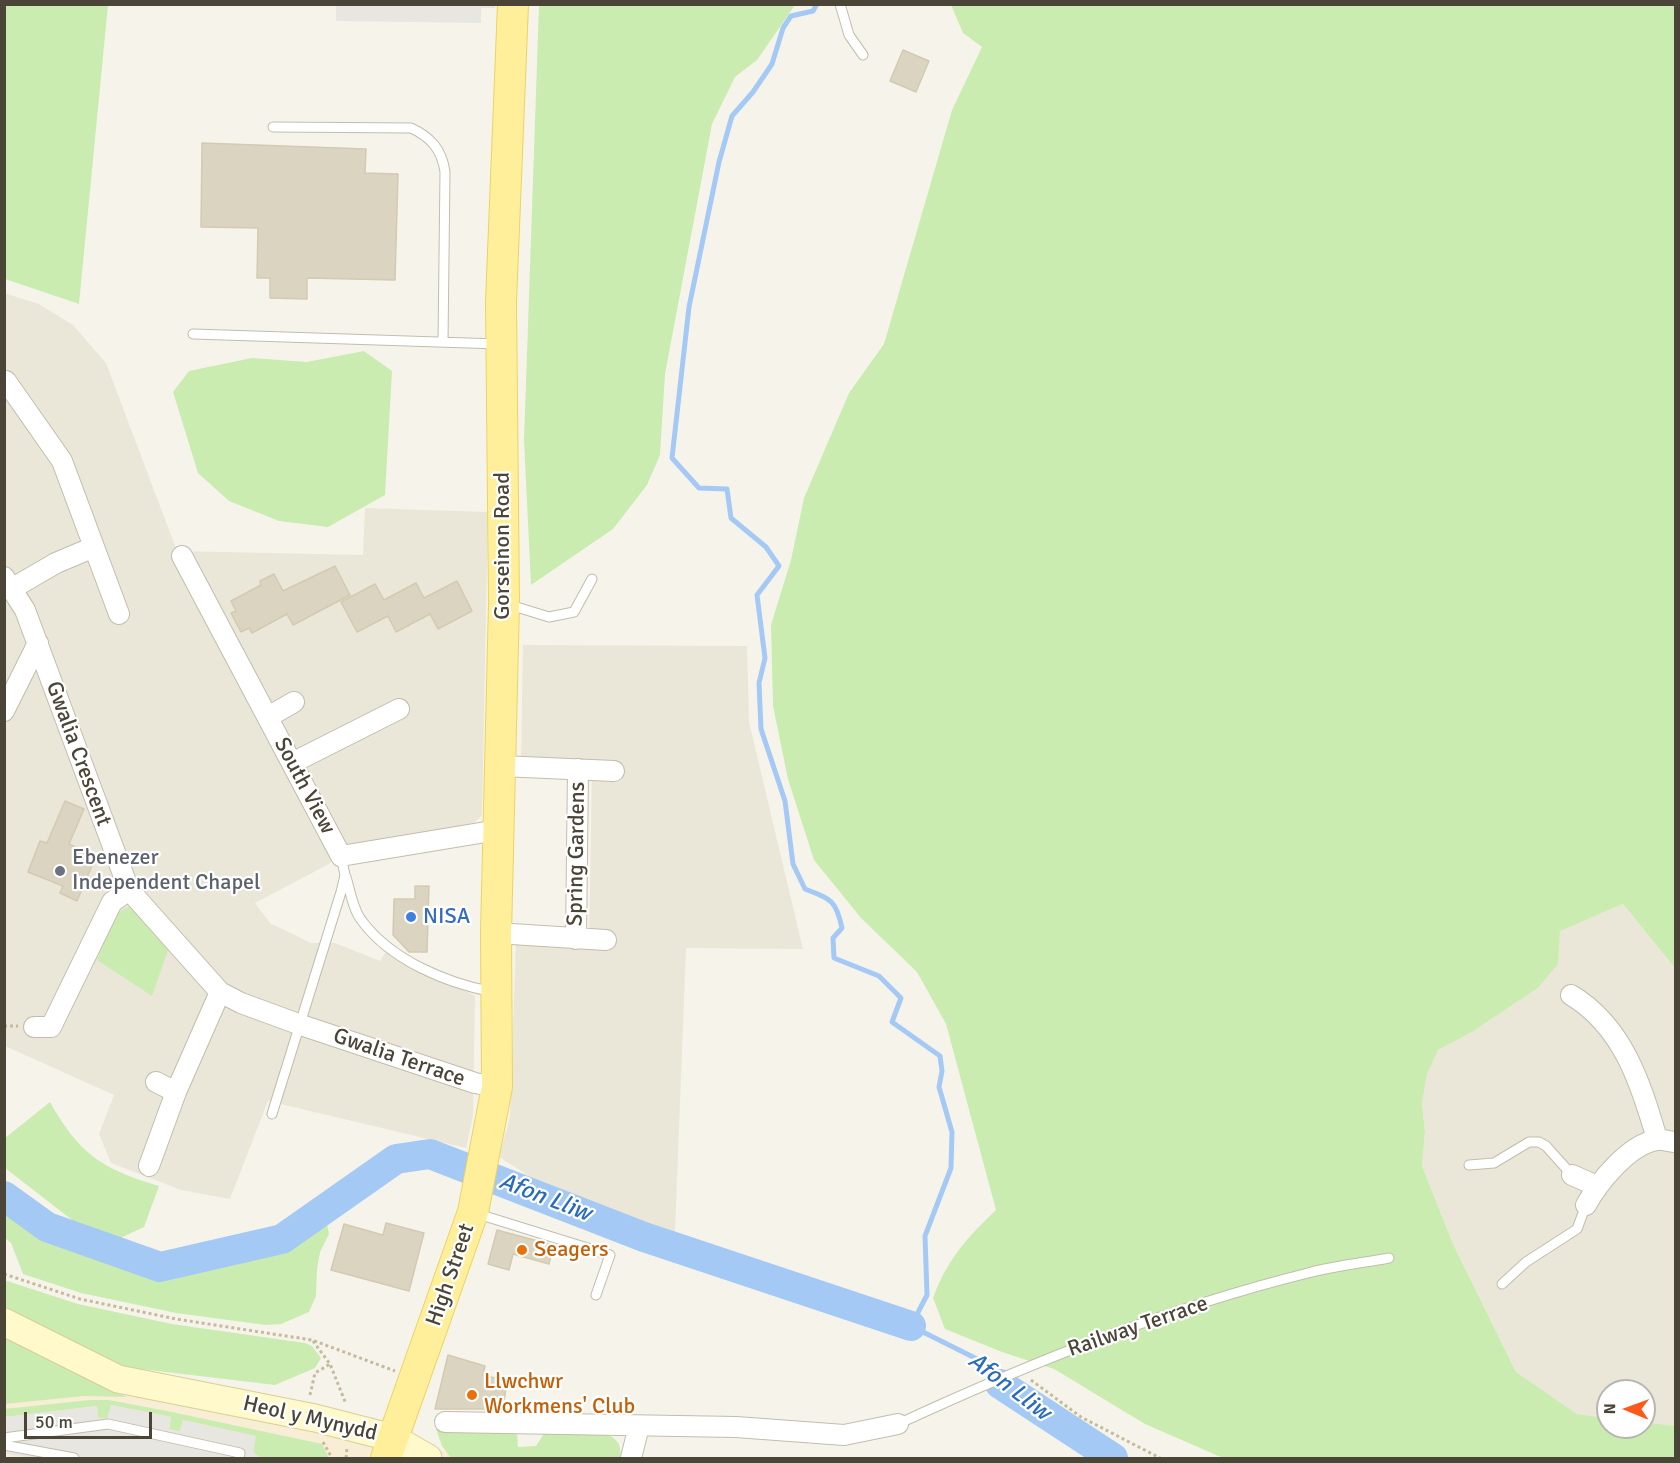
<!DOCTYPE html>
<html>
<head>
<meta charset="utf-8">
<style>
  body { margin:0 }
  #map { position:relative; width:1680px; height:1463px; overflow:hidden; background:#f6f4ea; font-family:Signika,sans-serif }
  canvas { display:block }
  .frame { position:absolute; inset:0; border:6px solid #4a4537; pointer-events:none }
  .north { position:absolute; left:1596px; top:1379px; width:60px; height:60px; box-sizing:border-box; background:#fff; border:2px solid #b7b5af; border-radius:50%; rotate:271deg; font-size:16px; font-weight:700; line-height:24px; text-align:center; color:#4a4537 }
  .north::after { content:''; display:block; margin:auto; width:21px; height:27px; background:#ff5818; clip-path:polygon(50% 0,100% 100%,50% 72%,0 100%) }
  .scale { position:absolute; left:24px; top:1412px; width:128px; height:27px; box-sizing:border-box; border:3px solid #4a4537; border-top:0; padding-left:8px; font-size:18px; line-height:21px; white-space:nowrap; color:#4a4537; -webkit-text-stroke:4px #fff; paint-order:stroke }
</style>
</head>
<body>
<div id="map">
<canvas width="1680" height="1463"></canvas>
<div class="frame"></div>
<div class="north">N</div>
<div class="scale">50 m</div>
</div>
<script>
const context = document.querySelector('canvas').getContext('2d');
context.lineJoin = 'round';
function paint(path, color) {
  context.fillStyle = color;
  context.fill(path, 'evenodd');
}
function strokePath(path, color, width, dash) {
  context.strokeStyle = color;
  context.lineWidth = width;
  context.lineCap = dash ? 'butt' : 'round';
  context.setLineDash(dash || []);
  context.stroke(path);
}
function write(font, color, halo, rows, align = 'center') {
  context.font = font + ' Signika,sans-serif';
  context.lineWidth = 4.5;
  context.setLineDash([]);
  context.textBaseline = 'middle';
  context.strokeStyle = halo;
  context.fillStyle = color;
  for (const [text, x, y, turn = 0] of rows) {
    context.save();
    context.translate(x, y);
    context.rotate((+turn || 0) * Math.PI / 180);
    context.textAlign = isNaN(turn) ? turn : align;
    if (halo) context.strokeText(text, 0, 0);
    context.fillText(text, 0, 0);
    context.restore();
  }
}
const residential = new Path2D(`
  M 4,293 L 39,304 L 73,325 L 106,363 L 177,551 L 363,555 L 365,508 L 488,512 L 482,815 L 473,824 L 353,844 L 329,864 L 255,903 L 270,923 L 311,943 L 335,943 L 380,961 L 387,950 L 475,996 L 473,1116 L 466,1148 L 268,1101 L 230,1199 L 181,1190 L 111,1163 L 99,1134 L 114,1095 L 5,1046 Z
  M 523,645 L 747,646 L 749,722 L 803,949 L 686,948 L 675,1233 L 566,1199 L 499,1157 L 510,1117 L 516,941 L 589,949 L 592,765 L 521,760 Z
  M 1623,904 L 1675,968 L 1675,1426 L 1644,1422 L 1644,1391 L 1608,1391 L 1608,1418 L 1577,1414 L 1516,1372 L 1453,1244 L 1422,1166 L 1425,1132 L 1422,1103 L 1427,1074 L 1438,1050 L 1472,1032 L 1538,988 L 1558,964 L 1559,931 Z`);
const commercial = new Path2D(`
  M 4,1388 L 138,1397 L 458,1453 L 460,1458 L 5,1458 Z`);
const green = new Path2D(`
  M 5,4 L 108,5 L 79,304 L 5,279 Z
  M 539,5 L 795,5 L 757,60 L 735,77 L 712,124 L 665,374 L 660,455 L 647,485 L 613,529 L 531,585 L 524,440 Z
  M 951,5 L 1675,5 L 1675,968 L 1623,904 L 1560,931 L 1558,964 L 1538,988 L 1472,1032 L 1438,1050 L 1427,1074 L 1422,1103 L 1425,1132 L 1422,1166 L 1453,1244 L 1516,1372 L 1577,1414 L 1608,1418 L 1608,1427 L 1644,1427 L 1644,1422 L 1675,1426 L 1675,1458 L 1223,1458 L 1145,1424 L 1054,1369 L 1002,1352 L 945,1329 L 933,1298 C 948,1258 966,1239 996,1210 L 946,1024 L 917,972 L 861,918 L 814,860 L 788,779 L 773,706 L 771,625 L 791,560 L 804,498 L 849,393 L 884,344 L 952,110 L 982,47 L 963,33 Z
  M 364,351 L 392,371 L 385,495 L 328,527 L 279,521 L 229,501 L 198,473 L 173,392 L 189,371 L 252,358 L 307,362 Z
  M 131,906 L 168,950 L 152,996 L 97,960 L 117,912 Z
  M 50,1102 C 79,1154 102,1169 159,1186 L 144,1227 L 112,1242 L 76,1223 L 5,1168 L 5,1138 Z
  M 4,1179 C 59,1226 119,1279 197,1270 C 227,1267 254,1258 282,1251 C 301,1247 304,1225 327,1224 L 329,1234 L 320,1252 L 317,1269 L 316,1296 L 309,1312 L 281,1324 L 266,1325 L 176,1313 L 81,1293 L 23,1274 L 11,1243 L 5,1238 Z
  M 4,1280 L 78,1304 L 172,1324 L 305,1343 L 312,1346 L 321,1358 L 315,1368 L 275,1385 L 124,1367 L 65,1341 L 5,1308 Z
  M 5,1339 L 19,1342 L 127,1397 L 84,1396 L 5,1404 Z
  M 90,1400 L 109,1400 L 172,1412 L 322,1444 L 329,1458 L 261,1458 L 253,1452 L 255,1436 L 183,1420 L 180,1432 L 169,1429 L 171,1417 L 111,1405 L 108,1418 L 98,1418 L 97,1406 L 5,1417 L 4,1409 Z
  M 436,1429 L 511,1429 L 517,1433 L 518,1447 L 536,1446 L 545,1432 C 568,1432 627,1422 620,1458 L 451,1458 L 442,1446 Z`);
const parking = new Path2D(`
  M 336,5 L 495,4 L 495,8 L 481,8 L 481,23 L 336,21 Z
  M 111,1405 L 171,1417 L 169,1429 L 179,1432 L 183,1420 L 256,1436 L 253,1452 L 261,1458 L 33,1458 L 5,1454 L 5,1417 L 97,1406 L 98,1418 L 107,1418 Z`);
const stream = new Path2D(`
  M 817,4 L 813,11 L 791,16 L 783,28 L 772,64 L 753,92 L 732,116 L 719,162 L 689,307 L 672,458 L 699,488 L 727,489 L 731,518 L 766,547 L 779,566 L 757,595 L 765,658 L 759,683 L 761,729 L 785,801 L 793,864 L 805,889 C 831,899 836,900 842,928 L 833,938 L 834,958 L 879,976 L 901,998 L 892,1022 L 940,1056 L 942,1071 L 939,1087 L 952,1132 L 951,1168 L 925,1236 L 927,1295 L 911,1326 L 977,1359 L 1000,1384`);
const river = new Path2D(`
  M 4,1196 L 47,1227 L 160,1267 L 282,1239 L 396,1159 L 430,1154 L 644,1237 L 911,1326
  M 1000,1384 L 1113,1458`);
const building = new Path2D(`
  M 903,50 L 929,61 L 916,92 L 890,81 Z
  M 202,143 L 366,149 L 365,173 L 398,174 L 395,280 L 307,278 L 307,299 L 270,298 L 270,278 L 257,278 L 258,228 L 201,227 Z
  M 335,566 L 350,595 L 293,625 L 287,614 L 252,633 L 249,628 L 241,632 L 231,613 L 236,611 L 231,601 L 261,585 L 260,581 L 274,574 L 283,591 Z
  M 457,581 L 472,611 L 438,629 L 430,614 L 396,632 L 388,616 L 357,632 L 341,602 L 375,584 L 384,600 L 416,583 L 424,598 Z
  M 65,801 L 84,809 L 69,844 L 96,856 L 77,901 L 60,893 L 63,886 L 28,872 L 40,841 L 47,843 Z
  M 415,886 L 429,886 L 427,952 L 409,952 L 393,935 L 394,899 L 415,899 Z
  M 386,1223 L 424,1233 L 409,1291 L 331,1270 L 344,1224 L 383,1235 Z
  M 497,1230 L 553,1245 L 549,1264 L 513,1254 L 509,1270 L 488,1264 Z
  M 448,1355 L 485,1366 L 483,1375 L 507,1381 L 503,1409 L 435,1409 Z`);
const path = new Path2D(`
  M 4,1026 L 18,1026
  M 4,1274 L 80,1299 L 176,1319 L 312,1340 L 395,1371
  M 313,1341 L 330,1364 L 346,1404
  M 1031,1380 L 1081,1417 L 1160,1458
  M 310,1395 L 315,1373 L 330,1364
  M 323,1442 L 332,1458
  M 346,1458 L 347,1448`);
const lane = new Path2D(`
  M 840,4 L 849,35 L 863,55
  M 273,127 L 411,128 C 431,137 442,150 445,172 L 443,342
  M 193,334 L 499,344
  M 510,605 L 549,617 L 574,612 L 592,579
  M 346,877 C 350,890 353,910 362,921 C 391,960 446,983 493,992
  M 272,1114 L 341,892 L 345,875 L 341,856
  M 1469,1165 L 1494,1163 L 1529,1142 L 1539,1142 L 1546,1146 L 1572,1175
  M 478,1214 L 610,1255 L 596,1295
  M 1502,1284 L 1526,1262 L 1577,1229 L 1586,1205
  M 898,1424 C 1030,1363 1167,1308 1308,1273 C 1334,1266 1362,1263 1389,1258
  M 4,1438 L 108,1424 L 240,1453 L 239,1458
  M 4,1445 L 74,1458`);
const street = new Path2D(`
  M 6,381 L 62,461 L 119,614
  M 182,556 L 341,856 L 498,830
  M 4,577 L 25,610 L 129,890 L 220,992 L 241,1003 L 301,1025 L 475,1083 L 497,1087
  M 13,588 L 56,563 L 94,547
  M 4,711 L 38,643
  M 268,717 L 294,702
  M 292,763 L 399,709
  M 501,766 L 614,771
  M 496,933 L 606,940
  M 576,939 L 578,769
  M 1571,995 C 1623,1026 1641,1084 1657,1139
  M 34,1027 L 51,1027 L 112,902 L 129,890
  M 156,1082 L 176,1092
  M 149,1166 L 176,1092 L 220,992
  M 1572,1175 L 1597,1186
  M 1586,1205 C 1598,1183 1629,1144 1657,1140 C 1662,1139 1670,1142 1676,1142
  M 445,1422 L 736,1427 L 844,1435 L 898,1424
  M 631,1458 L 639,1426`);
const secondary = new Path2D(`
  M 4,1322 L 118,1379 L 315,1418 L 393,1438 L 428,1458`);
const primary = new Path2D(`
  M 386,1458 L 473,1212 L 497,1087 L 496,933 L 504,603 L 501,302 L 513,4`);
const markers = [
  [60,871,6,"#6b7280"],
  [411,917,6,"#3f7fe0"],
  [522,1250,6,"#e8710a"],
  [472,1395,6,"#e8710a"]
];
const streetNames = [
  ["Gorseinon Road",503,546,-90],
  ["Gwalia Crescent",78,754,70],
  ["South View",304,786,62],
  ["Spring Gardens",577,854,-89],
  ["Gwalia Terrace",399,1058,19],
  ["High Street",451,1275,-71],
  ["Railway Terrace",1138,1327,-19],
  ["Heol y Mynydd",310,1419,13]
];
const worshipNames = [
  ["Ebenezer",72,858],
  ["Independent Chapel",72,883]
];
const shopNames = [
  ["NISA",423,917]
];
const foodNames = [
  ["Seagers",534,1250],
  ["Llwchwr",484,1382],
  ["Workmens' Club",484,1407]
];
const waterNames = [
  ["Afon Lliw",545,1198,21],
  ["Afon Lliw",1009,1387,37]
];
paint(residential, '#eae7d8');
paint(commercial, '#f8eed5');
paint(green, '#caecb1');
paint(parking, '#e7e6e1');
strokePath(stream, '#a4c9f5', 5);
strokePath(river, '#a4c9f5', 30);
paint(building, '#dbd4c1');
strokePath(building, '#d3cab1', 1.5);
strokePath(lane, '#c2bdac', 11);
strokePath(street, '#c2bdac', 22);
strokePath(secondary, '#d8cf97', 29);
strokePath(primary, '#ebd462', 32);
strokePath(path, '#c5bb9c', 3, [3, 3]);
strokePath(lane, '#fff', 9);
strokePath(street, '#fff', 20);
strokePath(secondary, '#fff9cb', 27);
strokePath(primary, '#ffef9a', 30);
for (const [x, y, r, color] of markers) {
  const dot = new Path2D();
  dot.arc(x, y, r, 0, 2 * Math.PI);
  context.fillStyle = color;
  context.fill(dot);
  strokePath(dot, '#fff', 2);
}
write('22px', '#4a4537', '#fff', streetNames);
write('22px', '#5b616d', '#fff', worshipNames, 'left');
write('22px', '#366cbe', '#fff', shopNames, 'left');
write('22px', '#c56008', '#fff', foodNames, 'left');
write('italic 24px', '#296cbe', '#fff', waterNames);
</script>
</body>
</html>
